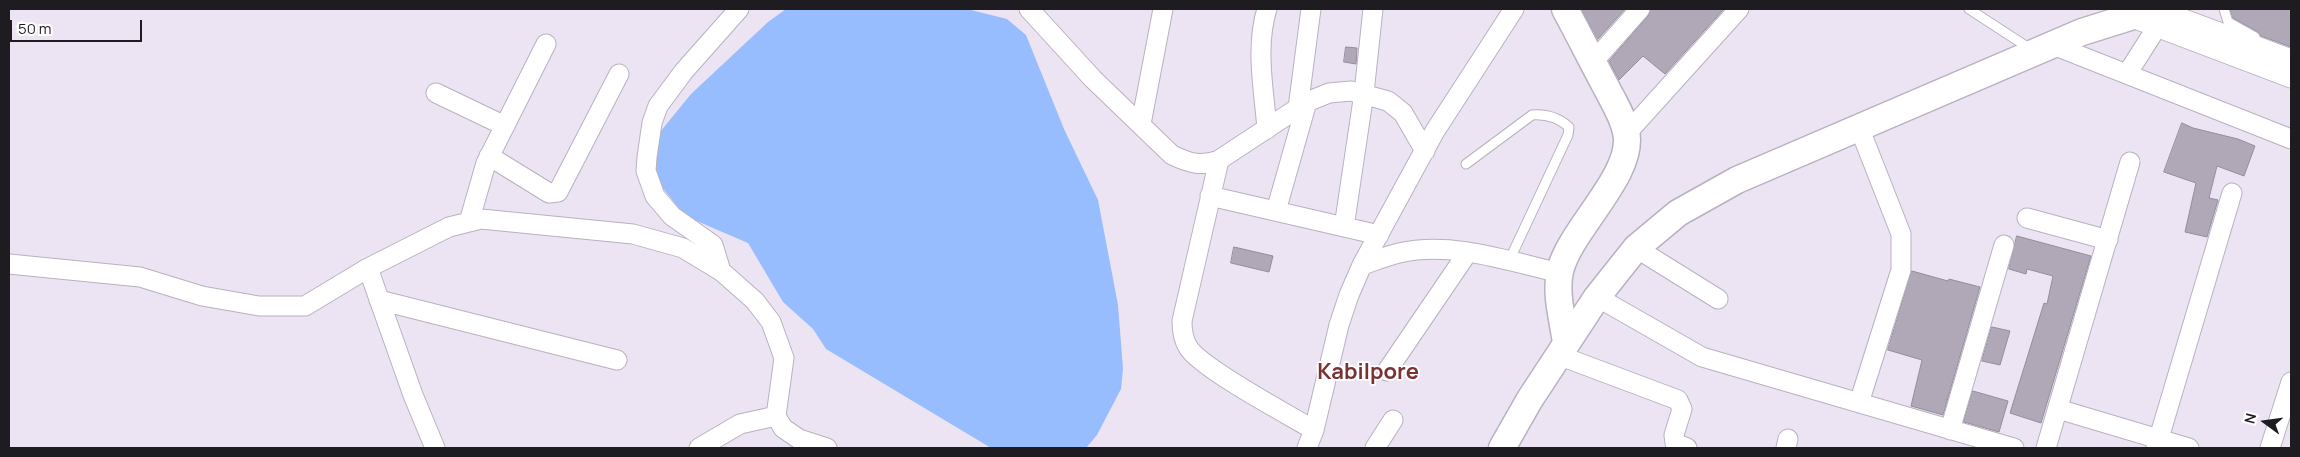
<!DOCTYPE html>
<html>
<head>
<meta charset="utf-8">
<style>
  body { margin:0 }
  #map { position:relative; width:2300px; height:457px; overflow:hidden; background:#ece4f3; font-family:Manrope,sans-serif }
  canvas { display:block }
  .frame { position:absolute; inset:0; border:10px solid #1e1b21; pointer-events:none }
  .north { position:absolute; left:2240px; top:397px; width:50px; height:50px; -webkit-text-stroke:4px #fff; paint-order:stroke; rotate:284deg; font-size:14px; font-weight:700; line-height:20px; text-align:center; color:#1e1b21 }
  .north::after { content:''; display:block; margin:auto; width:18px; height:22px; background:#1e1b21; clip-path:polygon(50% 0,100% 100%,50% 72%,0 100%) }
  .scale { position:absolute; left:10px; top:20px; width:132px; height:22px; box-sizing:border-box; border:2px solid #1e1b21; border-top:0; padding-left:6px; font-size:15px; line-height:18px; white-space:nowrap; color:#1e1b21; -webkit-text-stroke:4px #fff; paint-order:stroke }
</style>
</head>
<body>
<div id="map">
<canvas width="2300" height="457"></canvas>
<div class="frame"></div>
<div class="north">N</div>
<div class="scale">50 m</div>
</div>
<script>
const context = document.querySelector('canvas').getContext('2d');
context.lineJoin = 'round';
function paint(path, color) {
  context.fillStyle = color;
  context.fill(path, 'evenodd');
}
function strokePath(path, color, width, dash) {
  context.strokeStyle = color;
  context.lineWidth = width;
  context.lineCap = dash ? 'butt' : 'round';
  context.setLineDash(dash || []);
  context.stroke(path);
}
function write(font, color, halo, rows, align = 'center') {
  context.font = font + ' Manrope,sans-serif';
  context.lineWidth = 4;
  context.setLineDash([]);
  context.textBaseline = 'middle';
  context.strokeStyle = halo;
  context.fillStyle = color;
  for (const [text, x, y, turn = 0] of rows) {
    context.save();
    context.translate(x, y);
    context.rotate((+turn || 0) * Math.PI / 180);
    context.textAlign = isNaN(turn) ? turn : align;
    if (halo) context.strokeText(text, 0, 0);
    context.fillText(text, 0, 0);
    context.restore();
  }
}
const water = new Path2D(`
  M 786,9 L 967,9 L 1007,19 L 1026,35 L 1064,129 L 1098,200 L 1118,305 L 1123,369 L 1121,389 L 1097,435 L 1086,448 L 991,448 L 826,349 L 813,329 L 783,302 L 748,243 L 685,216 L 655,178 L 652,167 L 660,132 L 691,94 L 768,22 Z`);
const building = new Path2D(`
  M 1582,9 L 1625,9 L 1598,39 Z
  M 1651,9 L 1724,9 L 1665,74 L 1643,56 L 1619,80 L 1609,61 L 1648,16 Z
  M 2230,9 L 2291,9 L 2291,47 L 2261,36 L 2258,32 L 2233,18 Z
  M 1346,47 L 1357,48 L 1356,64 L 1344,62 Z
  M 2182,123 L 2193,128 L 2238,139 L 2255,146 L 2244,176 L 2217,166 L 2209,198 L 2218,200 L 2207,237 L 2185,232 L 2196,183 L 2164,172 Z
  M 2017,236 L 2091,256 L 2041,423 L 2010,413 L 2044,303 L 2047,304 L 2053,276 L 2027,269 L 2026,274 L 2009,269 Z
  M 1234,247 L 1273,256 L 1269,272 L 1231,263 Z
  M 1912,271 L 1948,281 L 1949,279 L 1980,287 L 1943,415 L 1911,406 L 1922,360 L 1888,350 Z
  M 1992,327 L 2010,331 L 2000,365 L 1982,361 Z
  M 1973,391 L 2008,401 L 1999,432 L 1964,422 Z`);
const lane = new Path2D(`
  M 1969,9 L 2032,50
  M 2224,9 L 2228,22 L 2255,37
  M 1466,164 L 1532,115 C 1546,114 1559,118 1569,127 L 1568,135 L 1509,261`);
const street = new Path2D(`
  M 1029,9 L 1093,79 L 1172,155 C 1189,163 1201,167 1219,160 L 1307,102 L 1329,93 L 1351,91 L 1388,101 L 1403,113 L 1425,151
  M 1267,9 C 1255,47 1264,90 1267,129
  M 2157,9 L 2291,59
  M 2130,17 L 2291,78
  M 2053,45 L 2291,139
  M 1593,62 L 1640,9
  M 2127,74 L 2157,27
  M 436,93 L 505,126
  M 1298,108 L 1311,9
  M 1141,124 L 1163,9
  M 1627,133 L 1739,9
  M 489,156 L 549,193 L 558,192 L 619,74
  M 1219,160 L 1182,321 C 1182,330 1183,339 1188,347 C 1200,368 1289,415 1314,430
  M 1210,196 L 1379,235
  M 1276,211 L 1307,102
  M 2027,218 L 2108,240
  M 469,222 L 486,163 L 546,44
  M 1344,227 L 1364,93 L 1373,9
  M 1636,248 L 1718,299
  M 9,264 L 140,277 L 202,296 L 259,306 L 305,306 L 368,268 L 449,227 L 481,219 L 633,234 L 683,248 L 721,271 L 755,301 L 771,322 L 784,358 L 776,416 L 783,428 L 799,439 L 827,448
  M 1362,265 C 1374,261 1387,256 1399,253 C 1452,241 1508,261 1560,273
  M 368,268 L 413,395 L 435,448
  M 721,271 L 713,245 L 672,216 L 655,196 L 646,171 L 647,157 L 652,123 L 658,106 L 684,71 L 739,9
  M 1597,297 L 1702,357 L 2014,448
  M 379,300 L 617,360
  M 1558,355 L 1678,400 L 1682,409 L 1674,435 L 1675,443 L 1687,448
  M 1387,371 L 1468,252
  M 1859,403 L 1901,270 L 1901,234 L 1859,127
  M 2058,409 L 2189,448
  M 1950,430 L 2004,245
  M 699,448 L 740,424 L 776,416
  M 1307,448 L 1314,430 L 1339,325 L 1349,295 L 1362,265 L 1435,131 L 1514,9
  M 1375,448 L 1393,420
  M 1786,448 L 1788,439
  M 2046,448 L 2130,162
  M 2156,448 L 2232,193
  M 2270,448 L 2291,382`);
const secondary = new Path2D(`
  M 1565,9 C 1579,35 1592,61 1606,87 C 1613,101 1623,116 1626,132 C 1636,173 1570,229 1560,271 C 1555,294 1563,320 1566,343
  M 1502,448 L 1530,399 L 1597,297 L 1636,248 L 1678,213 L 1737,180 L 2082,32 L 2130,17 L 2144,9`);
const districtNames = [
  ["Kabilpore",1368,373]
];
paint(water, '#97bdff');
paint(building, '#b0a8b6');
strokePath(building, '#948d9b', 1);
strokePath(lane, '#b9b1c0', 11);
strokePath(street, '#b9b1c0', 21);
strokePath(secondary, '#b9b1c0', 29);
strokePath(lane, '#fff', 9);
strokePath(street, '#fff', 19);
strokePath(secondary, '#fff', 26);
write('bold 22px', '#793234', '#fff', districtNames);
</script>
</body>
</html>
